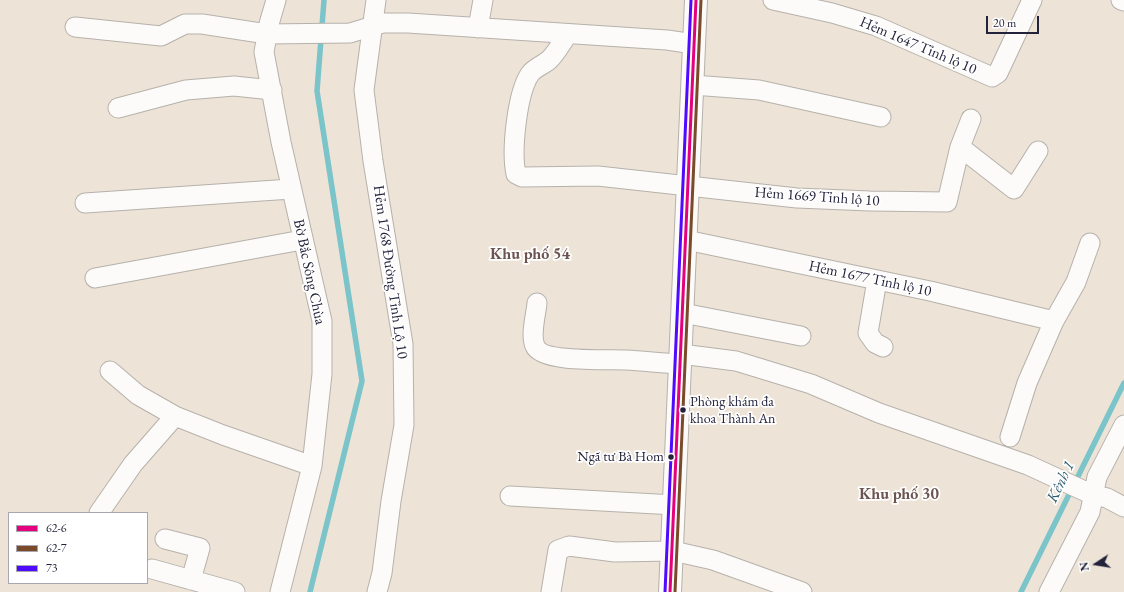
<!DOCTYPE html>
<html>
<head>
<meta charset="utf-8">
<style>
  body { margin:0 }
  #map { position:relative; width:1124px; height:592px; overflow:hidden; background:#ede4d7; font-family:"EB Garamond",serif }
  canvas { display:block }
  .legend { position:absolute; left:8px; top:512px; width:140px; height:72px; box-sizing:border-box; background:#fff; border:1px solid #a7a7b1; margin:0; padding:5px 7px; list-style:none; font-size:12px; color:#22223b }
  .legend li { display:flex; align-items:center; gap:8px; height:20px }
  .legend b { width:20px; border:1px solid #a7a7b1 }
  .north { position:absolute; left:1076px; top:544px; width:40px; height:40px; -webkit-text-stroke:3px #fff; paint-order:stroke; rotate:258deg; font-size:11px; font-weight:700; line-height:16px; text-align:center; color:#22223b }
  .north::after { content:''; display:block; margin:auto; width:14px; height:18px; background:#22223b; clip-path:polygon(50% 0,100% 100%,50% 72%,0 100%) }
  .scale { position:absolute; left:986px; top:16px; width:53px; height:18px; box-sizing:border-box; border:2px solid #22223b; border-top:0; padding-left:5px; font-size:12px; line-height:14px; white-space:nowrap; color:#22223b; -webkit-text-stroke:3px #fff; paint-order:stroke }
</style>
</head>
<body>
<div id="map">
<canvas width="1124" height="592"></canvas>
<ul class="legend">
<li><b style="height:5px;background:#e5007d"></b>62-6</li>
<li><b style="height:5px;background:#7a4b2a"></b>62-7</li>
<li><b style="height:5px;background:#4f0aff"></b>73</li>
</ul>
<div class="north">N</div>
<div class="scale">20 m</div>
</div>
<script>
const context = document.querySelector('canvas').getContext('2d');
context.lineJoin = 'round';
function strokePath(path, color, width, dash) {
  context.strokeStyle = color;
  context.lineWidth = width;
  context.lineCap = dash ? 'butt' : 'round';
  context.setLineDash(dash || []);
  context.stroke(path);
}
function write(font, color, halo, rows, align = 'center') {
  context.font = font + ' "EB Garamond",serif';
  context.lineWidth = 3.5;
  context.setLineDash([]);
  context.textBaseline = 'middle';
  context.strokeStyle = halo;
  context.fillStyle = color;
  for (const [text, x, y, turn = 0] of rows) {
    context.save();
    context.translate(x, y);
    context.rotate((+turn || 0) * Math.PI / 180);
    context.textAlign = isNaN(turn) ? turn : align;
    if (halo) context.strokeText(text, 0, 0);
    context.fillText(text, 0, 0);
    context.restore();
  }
}
const stream = new Path2D(`
  M 310,592 L 362,381 L 317,91 L 324,0
  M 1021,592 L 1124,383`);
const minor = new Path2D(`
  M 276,0 L 269,24 L 264,52 L 281,142 L 322,321 L 322,374 L 312,466 L 280,592
  M 376,0 L 364,90 L 373,161 L 403,344 L 404,425 L 391,501 L 382,573 L 377,592
  M 773,0 L 832,13 L 876,26 L 992,77 L 998,73 L 1032,0
  M 1121,0 L 1124,1
  M 75,27 L 161,36 L 185,24 L 202,24 L 267,34 L 350,33 L 383,23 L 408,23 L 667,40 L 694,44
  M 478,28 L 483,0
  M 568,34 C 562,42 557,52 550,59 C 544,65 535,67 530,74 C 517,93 511,151 516,174 L 522,177 L 598,176 L 797,198 L 870,201 L 947,202 L 960,147 L 971,119
  M 693,85 L 759,90 L 881,117
  M 118,108 L 186,90 L 234,86 L 272,90
  M 960,147 L 1014,189 L 1038,151
  M 85,203 L 291,189
  M 686,240 L 930,291 L 1054,321
  M 95,278 L 302,240
  M 877,280 L 868,333 L 875,343 L 883,347
  M 537,303 C 536,315 530,335 535,346 C 542,363 609,359 626,360 C 644,361 662,363 681,364
  M 683,313 L 801,336
  M 681,354 L 736,361 L 811,384 L 879,413 L 1028,465 L 1091,494 L 1107,498 L 1124,507
  M 110,371 L 138,395 L 175,416 L 223,435 L 312,466
  M 1010,437 L 1027,383 L 1054,321 L 1076,282 L 1090,243
  M 510,496 L 675,505
  M 99,513 L 133,464 L 175,416
  M 165,539 L 200,548 L 191,580
  M 152,569 L 235,592
  M 551,592 L 558,550 L 569,546 L 615,552 L 673,551 L 713,560 L 802,592
  M 1049,592 L 1090,512 L 1097,477 L 1124,425`);
const major = new Path2D(`
  M 670,592 L 696,0`);
const bus1 = new Path2D(`
  M 670,592 L 696,0`);
const bus2 = new Path2D(`
  M 675,592 L 701,0`);
const bus3 = new Path2D(`
  M 665,592 L 691,0`);
const markers = [
  [683,410,3.5,"#22223b"],
  [671,457,3.5,"#22223b"]
];
const busNames = [
  ["Phòng khám đa",690,402],
  ["khoa Thành An",690,419],
  ["Ngã tư Bà Hom",664,457,"right"]
];
const streetNames = [
  ["Hẻm 1647 Tỉnh lộ 10",918,46,23],
  ["Hẻm 1669 Tỉnh lộ 10",817,197,4],
  ["Bờ Bắc Sông Chùa",309,272,78],
  ["Hẻm 1768 Đường Tỉnh Lộ 10",390,272,82],
  ["Hẻm 1677 Tỉnh lộ 10",870,279,12]
];
const neighbourhoodNames = [
  ["Khu phố 54",530,255],
  ["Khu phố 30",899,495]
];
const waterNames = [
  ["Kênh 1",1061,482,-64]
];
strokePath(stream, '#7bc4ca', 5.5);
strokePath(minor, '#b6b1ab', 21);
strokePath(major, '#b6b1ab', 24);
strokePath(minor, '#fcfbf9', 19);
strokePath(major, '#fcfbf9', 22);
strokePath(bus1, '#e5007d', 3);
strokePath(bus2, '#7a4b2a', 3);
strokePath(bus3, '#4f0aff', 3);
for (const [x, y, r, color] of markers) {
  const dot = new Path2D();
  dot.arc(x, y, r, 0, 2 * Math.PI);
  context.fillStyle = color;
  context.fill(dot);
  strokePath(dot, '#fff', 1.5);
}
write('14px', '#22223b', '#fff', busNames, 'left');
write('15px', '#22223b', '#fff', streetNames);
write('bold 16px', '#6c5450', '#fff', neighbourhoodNames);
write('italic 16px', '#325e72', '#fff', waterNames);
</script>
</body>
</html>
